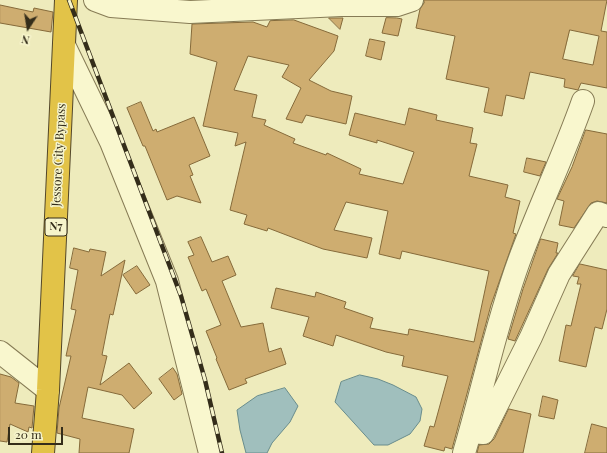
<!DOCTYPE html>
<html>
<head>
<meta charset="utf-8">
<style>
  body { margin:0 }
  #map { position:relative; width:607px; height:453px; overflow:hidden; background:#eeebbc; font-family:"Playfair Display",serif }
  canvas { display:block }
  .north { position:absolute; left:8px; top:8px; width:40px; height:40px; -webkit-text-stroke:3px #f6f4cb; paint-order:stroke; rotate:192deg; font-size:11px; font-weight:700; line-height:16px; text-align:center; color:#342d1a }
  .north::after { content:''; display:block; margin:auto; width:14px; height:18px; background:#342d1a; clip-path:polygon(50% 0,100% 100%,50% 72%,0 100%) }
  .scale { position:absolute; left:8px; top:427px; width:55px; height:18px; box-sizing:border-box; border:2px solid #342d1a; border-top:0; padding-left:5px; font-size:12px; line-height:14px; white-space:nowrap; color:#342d1a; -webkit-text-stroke:3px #f6f4cb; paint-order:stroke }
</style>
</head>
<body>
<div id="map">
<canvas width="607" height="453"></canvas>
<div class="north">N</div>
<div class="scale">20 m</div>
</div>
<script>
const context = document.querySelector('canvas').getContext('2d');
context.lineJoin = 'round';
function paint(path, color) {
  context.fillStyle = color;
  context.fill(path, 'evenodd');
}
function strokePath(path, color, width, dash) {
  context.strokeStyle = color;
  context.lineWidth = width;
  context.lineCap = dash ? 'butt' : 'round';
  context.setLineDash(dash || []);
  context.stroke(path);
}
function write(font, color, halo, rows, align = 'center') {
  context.font = font + ' "Playfair Display",serif';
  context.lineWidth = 3;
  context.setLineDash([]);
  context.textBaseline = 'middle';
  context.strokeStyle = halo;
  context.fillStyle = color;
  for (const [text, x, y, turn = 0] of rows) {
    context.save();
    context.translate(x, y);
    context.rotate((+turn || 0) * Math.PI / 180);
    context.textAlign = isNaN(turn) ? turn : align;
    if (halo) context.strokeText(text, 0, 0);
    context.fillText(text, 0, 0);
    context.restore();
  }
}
const water = new Path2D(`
  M 360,375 L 378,379 L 393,385 L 416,397 L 422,409 L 420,421 L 410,434 L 388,445 L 374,445 L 335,402 L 341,382 Z
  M 285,388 L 298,406 L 290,422 L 272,443 L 267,453 L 246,453 L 240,430 L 237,410 L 257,396 Z`);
const building = new Path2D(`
  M 424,0 L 607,0 L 601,31 L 607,32 L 607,88 L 581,83 L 578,90 L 564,87 L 565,79 L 530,72 L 524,99 L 506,95 L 502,116 L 484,112 L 489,88 L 446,79 L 455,36 L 416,28 L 420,9 L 424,3 ZM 570,30 L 599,36 L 593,65 L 563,59 Z
  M 0,5 L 33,12 L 34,8 L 53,12 L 51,32 L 0,23 Z
  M 329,18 L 343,18 L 340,29 Z
  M 397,18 L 402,19 L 398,36 L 382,33 L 386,18 Z
  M 294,20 L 338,36 L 334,51 L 309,80 L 331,91 L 352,96 L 346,124 L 306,115 L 302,123 L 286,119 L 301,88 L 282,77 L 289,65 L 248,56 L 234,90 L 257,95 L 252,117 L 266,120 L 264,125 L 295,139 L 293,143 L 326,155 L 327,153 L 361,169 L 359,174 L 403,184 L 414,152 L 377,140 L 377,143 L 349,135 L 355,113 L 405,125 L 409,108 L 437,115 L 436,120 L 473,128 L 470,143 L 477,144 L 469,176 L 508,185 L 505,197 L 520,201 L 513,233 L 516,234 L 491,305 L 452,449 L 445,447 L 444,451 L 424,446 L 430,426 L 434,427 L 448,376 L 402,366 L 404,356 L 386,352 L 336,335 L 333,346 L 303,336 L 309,317 L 271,308 L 276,288 L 315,297 L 316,292 L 346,302 L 344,308 L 373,318 L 370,328 L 408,335 L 409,329 L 474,342 L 489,271 L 402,251 L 400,259 L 379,254 L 388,211 L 346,202 L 334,230 L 372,238 L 367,258 L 323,249 L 268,228 L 267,231 L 244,224 L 247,215 L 230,210 L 246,142 L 235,146 L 238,133 L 203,126 L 217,62 L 190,54 L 192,24 L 253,22 L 267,27 L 270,21 Z
  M 370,39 L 385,42 L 381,60 L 366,56 Z
  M 141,102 L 153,131 L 156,129 L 157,132 L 194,117 L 210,156 L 189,165 L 193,175 L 190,176 L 201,203 L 177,196 L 167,200 L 145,146 L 143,146 L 127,108 Z
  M 586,130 L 607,134 L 607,203 L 597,201 L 591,203 L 574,228 L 559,225 L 564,201 L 557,199 L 572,167 Z
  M 527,158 L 546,162 L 540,176 L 524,172 Z
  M 201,237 L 212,262 L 228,256 L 236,275 L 222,281 L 241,327 L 263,323 L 269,352 L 281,348 L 286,364 L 245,379 L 247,383 L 229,390 L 216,359 L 217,358 L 206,331 L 221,325 L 206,289 L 202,291 L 188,257 L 194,255 L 188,242 Z
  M 541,239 L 558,243 L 556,253 L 558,253 L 548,269 L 515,341 L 508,339 L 523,289 Z
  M 74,248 L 89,252 L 90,249 L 106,252 L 101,276 L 125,260 L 113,315 L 110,314 L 102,355 L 107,356 L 100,385 L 129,363 L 152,393 L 134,409 L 122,395 L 88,387 L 82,418 L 134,429 L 129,453 L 79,453 L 80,439 L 57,433 L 59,408 L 71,356 L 66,356 L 76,310 L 71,309 L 78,270 L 70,268 Z
  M 580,264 L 607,270 L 607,309 L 602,329 L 595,327 L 586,367 L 559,361 L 566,325 L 571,326 L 581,284 L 577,284 L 579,277 L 573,276 Z
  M 137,266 L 150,285 L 136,294 L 123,275 Z
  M 173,368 L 177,374 L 182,394 L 174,400 L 159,379 Z
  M 0,374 L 11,377 L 19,383 L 15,403 L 34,406 L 32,428 L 29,427 L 28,432 L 10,424 L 7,442 L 0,441 Z
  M 543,396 L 558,400 L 554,419 L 539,416 Z
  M 509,409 L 531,414 L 523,453 L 477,453 L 479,445 L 489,444 L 494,439 Z
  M 592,424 L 607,428 L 607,453 L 585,453 Z`);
const street = new Path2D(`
  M 95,0 L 111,6 L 190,12 L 341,5 L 397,5 L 412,0
  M 64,45 L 111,142 L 167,281 L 210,453
  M 0,352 L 48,390
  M 470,432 L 483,433 L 531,337 L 559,274 L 598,213 L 607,216
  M 464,453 C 483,389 496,324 519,261 C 539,207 564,155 583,101`);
const highway = new Path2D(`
  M 43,453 L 48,390 L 66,0`);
const rail = new Path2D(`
  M 69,0 L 181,296 L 205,380 L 222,453`);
const shields = [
  [56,227,22]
];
const shieldNames = [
  ["N7",56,227]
];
const streetNames = [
  ["Jessore City Bypass",59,155,-87]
];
paint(water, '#a0bfbd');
strokePath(water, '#688c8c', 1);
paint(building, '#cead70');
strokePath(building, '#856a3a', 1);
strokePath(street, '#867b55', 24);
strokePath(highway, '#53472a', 24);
strokePath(street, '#f9f7ce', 22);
strokePath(highway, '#e2c348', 22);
strokePath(rail, '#342d1a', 4.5);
strokePath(rail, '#f6f4cb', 3, [9]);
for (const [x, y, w] of shields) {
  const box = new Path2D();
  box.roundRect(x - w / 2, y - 9, w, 18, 3);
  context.fillStyle = '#f6f4cb';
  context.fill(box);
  strokePath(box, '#342d1a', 1);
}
write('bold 11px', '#342d1a', null, shieldNames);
write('12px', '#342d1a', '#f6f4cb', streetNames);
</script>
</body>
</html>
